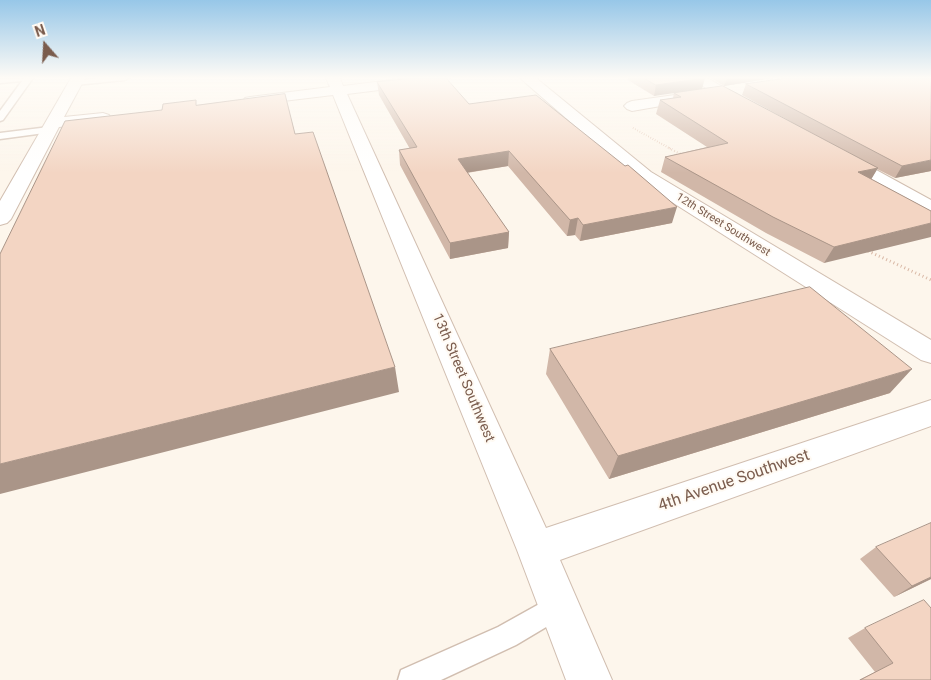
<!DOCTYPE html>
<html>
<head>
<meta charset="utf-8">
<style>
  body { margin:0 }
  #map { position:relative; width:931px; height:680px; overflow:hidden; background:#fdf6ec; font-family:Roboto,sans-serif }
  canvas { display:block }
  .north { position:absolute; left:20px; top:20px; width:50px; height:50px; -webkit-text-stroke:4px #fffaf3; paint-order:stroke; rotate:341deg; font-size:14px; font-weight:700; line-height:20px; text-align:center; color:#7a5c4d }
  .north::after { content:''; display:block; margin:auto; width:18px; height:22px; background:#7a5c4d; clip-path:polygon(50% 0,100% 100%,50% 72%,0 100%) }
</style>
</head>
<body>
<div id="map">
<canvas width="931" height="680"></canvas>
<div class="north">N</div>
</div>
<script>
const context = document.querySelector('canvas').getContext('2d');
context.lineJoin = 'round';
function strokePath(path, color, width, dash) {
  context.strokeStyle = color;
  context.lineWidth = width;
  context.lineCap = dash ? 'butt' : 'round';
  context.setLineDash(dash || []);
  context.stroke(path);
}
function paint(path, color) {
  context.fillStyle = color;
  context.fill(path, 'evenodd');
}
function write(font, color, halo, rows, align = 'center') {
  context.font = font + ' Roboto,sans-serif';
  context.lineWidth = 4;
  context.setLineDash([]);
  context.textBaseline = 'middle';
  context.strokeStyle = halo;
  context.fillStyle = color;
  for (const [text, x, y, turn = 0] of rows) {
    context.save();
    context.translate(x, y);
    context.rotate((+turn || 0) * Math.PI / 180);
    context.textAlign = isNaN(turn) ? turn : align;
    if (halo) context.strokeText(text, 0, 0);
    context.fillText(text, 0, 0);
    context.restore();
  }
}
const pathFar2 = new Path2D(`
  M 633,128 L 671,149`);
const pathFar1 = new Path2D(`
  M 669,148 L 682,155`);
const path = new Path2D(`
  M 868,251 L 931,280`);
const lane = new Path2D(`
  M 33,78 L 3,120 L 0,121 L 0,111 L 22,81 L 0,83 L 0,79 Z
  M 99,78 L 129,78 L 125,80 L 75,85 L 71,83 L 75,81 Z
  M 49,127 L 54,130 L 52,132 L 0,139 L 0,133 Z
  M 559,593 L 568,596 L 571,605 L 568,614 L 516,645 L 441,680 L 398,680 L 401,670 L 498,627 Z`);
const street = new Path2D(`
  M 71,78 L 85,78 L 64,117 L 103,113 L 109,115 L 111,118 L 109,121 L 103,123 L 59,127 L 11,219 L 7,223 L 0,225 L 0,201 Z
  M 326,78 L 340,78 L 343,86 L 407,78 L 451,78 L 444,82 L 347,94 L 546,528 L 931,400 L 931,426 L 560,560 L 612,680 L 566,680 L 517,550 L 333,95 L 250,105 L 245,104 L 243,101 L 245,98 L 250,97 L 330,87 Z
  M 520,78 L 536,78 L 651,172 L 931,340 L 931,363 L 921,360 L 637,180 Z
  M 689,78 L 707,78 L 750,102 L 753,105 L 750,108 L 740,108 Z
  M 696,92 L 701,93 L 703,96 L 701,99 L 632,111 L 627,109 L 624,106 L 627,103 L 632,101 Z
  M 841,153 L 847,154 L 931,200 L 931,214 L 924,212 L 835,162 L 832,158 L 835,154 Z`);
const wall = new Path2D(`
  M 628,78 L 705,78 L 654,96 L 628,80 Z
  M 711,78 L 773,78 L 724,86 Z
  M 377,82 L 469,104 L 672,223 L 580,241 L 575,235 L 567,236 L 508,166 L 467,173 L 509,232 L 508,248 L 450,259 L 400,165 L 399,150 L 410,149 L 379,95 Z
  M 746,84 L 931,171 L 895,178 L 877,169 L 871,179 L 931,211 L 824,263 L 766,233 L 661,172 L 665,157 L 707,147 L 656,114 L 660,100 L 673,98 L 674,93 L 793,123 L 742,95 Z
  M 550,349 L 890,393 L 609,479 L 546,374 Z
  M 876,547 L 931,579 L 894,597 L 860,559 Z
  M 865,628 L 931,680 L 859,680 L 875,672 L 848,638 Z`);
const shadedWall = new Path2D(`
  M 705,78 L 702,89 L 654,96 L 656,85 Z
  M 727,78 L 773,78 L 724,86 Z
  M 509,151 L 508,166 L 458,174 L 458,159 Z
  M 931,160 L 931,171 L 895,178 L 902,166 Z
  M 878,168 L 869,183 L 858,172 Z
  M 677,207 L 672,223 L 580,241 L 583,225 Z
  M 578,218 L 575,235 L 567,236 L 570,220 Z
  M 931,223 L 931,237 L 824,263 L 834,247 Z
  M 509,232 L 508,248 L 450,259 L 450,243 Z
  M 395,367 L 399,392 L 0,494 L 0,464 Z
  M 912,369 L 890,393 L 609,479 L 618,456 Z
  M 931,577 L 931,579 L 894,597 L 912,586 Z`);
const building = new Path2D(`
  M 416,78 L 446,78 L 469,104 L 536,95 L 625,166 L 628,165 L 677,207 L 583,225 L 578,218 L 570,220 L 509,151 L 458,159 L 509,232 L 450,243 L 399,150 L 417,147 L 377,82 Z
  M 644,78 L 705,78 L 656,85 Z
  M 787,78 L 931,78 L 931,160 L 902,166 L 746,84 Z
  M 723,86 L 878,168 L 858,172 L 931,211 L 931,223 L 834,247 L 773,217 L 665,157 L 728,143 L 660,100 L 681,97 L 674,93 Z
  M 285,94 L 295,134 L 313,132 L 395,367 L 0,464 L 0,254 L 65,121 L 162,110 L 163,104 L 196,100 L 196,105 Z
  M 810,287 L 912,369 L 618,456 L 550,349 Z
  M 931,523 L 931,577 L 912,586 L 876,547 Z
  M 924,600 L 931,608 L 931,680 L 860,680 L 893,663 L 865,628 Z`);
const farStreetnames = [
  ["12th Street Southwest",723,225,32]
];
const streetNames = [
  ["13th Street Southwest",463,378,67]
];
const nearStreetnames = [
  ["4th Avenue Southwest",734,481,-19]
];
strokePath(lane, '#d1beb0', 3);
strokePath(street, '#d1beb0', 2);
strokePath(pathFar2, '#d9b8a5', 2, [0.5, 2]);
strokePath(pathFar1, '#d9b8a5', 2.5, [0.5, 2.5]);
strokePath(path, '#d9b8a5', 3, [1, 3]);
paint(lane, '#fff');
paint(street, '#fff');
paint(wall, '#d1b7a8');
paint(shadedWall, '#aa9588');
paint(building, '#f3d5c3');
strokePath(building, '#aa9588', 1);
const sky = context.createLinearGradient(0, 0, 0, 173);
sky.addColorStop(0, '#97c7e8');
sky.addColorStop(0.45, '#fefbf6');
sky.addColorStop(1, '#fefbf600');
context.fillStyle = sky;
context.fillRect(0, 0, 931, 173);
write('11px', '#7a5c4d', '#fffaf3', farStreetnames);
write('14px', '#7a5c4d', '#fffaf3', streetNames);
write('16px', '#7a5c4d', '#fffaf3', nearStreetnames);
</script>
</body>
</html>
